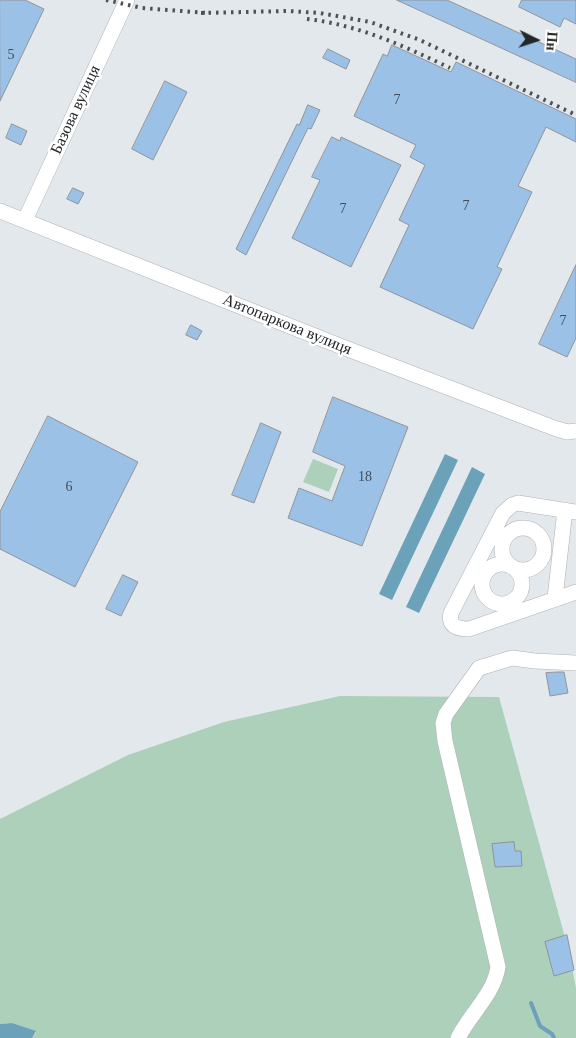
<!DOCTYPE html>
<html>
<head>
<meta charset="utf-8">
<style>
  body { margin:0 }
  #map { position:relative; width:576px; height:1038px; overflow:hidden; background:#e3e8ed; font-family:Georgia,serif }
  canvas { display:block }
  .north { position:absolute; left:511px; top:15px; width:50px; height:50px; -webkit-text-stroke:4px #fff; paint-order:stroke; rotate:94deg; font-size:14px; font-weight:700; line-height:20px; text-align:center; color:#242628 }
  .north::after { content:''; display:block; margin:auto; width:18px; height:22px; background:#242628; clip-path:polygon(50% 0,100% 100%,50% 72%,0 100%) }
</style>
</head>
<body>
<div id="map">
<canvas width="576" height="1038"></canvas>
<div class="north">Пн</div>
</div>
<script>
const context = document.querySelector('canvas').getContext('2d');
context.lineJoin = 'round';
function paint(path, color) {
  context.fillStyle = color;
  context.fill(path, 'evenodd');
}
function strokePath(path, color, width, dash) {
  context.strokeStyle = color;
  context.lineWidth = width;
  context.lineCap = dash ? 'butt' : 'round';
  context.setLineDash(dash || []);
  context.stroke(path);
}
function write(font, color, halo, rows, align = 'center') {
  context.font = font + ' Georgia,serif';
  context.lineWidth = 5;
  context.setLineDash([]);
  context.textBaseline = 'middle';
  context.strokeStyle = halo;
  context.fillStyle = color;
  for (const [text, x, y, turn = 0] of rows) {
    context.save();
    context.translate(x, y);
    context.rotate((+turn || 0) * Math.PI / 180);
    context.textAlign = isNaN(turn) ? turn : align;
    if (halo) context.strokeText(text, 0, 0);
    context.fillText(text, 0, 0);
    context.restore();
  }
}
const green = new Path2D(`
  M 313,459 L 338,469 L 329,492 L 303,482 Z
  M 340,696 L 499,697 L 569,952 L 576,988 L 576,1038 L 32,1038 L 36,1032 L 12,1023 L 0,1024 L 0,819 L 128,755 L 224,722 Z`);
const water = new Path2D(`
  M 445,454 L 458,460 L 392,600 L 379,594 Z
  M 472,467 L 485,474 L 419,613 L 406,607 Z
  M 12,1023 L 36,1031 L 32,1038 L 0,1038 L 0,1024 Z`);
const stream = new Path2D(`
  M 531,1003 L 540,1026 L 552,1034 L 554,1038`);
const building = new Path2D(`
  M 0,0 L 25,0 L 44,9 L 0,101 Z
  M 397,0 L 447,0 L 576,59 L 576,82 Z
  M 522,0 L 576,0 L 576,24 L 564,18 L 560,27 L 519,7 Z
  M 392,45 L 451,72 L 456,62 L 576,119 L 576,142 L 546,127 L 518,186 L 532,192 L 497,267 L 502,269 L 473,329 L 380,287 L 409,225 L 399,220 L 425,165 L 410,157 L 416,145 L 354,116 L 383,54 L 387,56 Z
  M 328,49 L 350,60 L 346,69 L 323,58 Z
  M 165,81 L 187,92 L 153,160 L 132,149 Z
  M 308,105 L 320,110 L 311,129 L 308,128 L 246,255 L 236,249 L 297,124 L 299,125 Z
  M 12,124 L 27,131 L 21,145 L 6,138 Z
  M 332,137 L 340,141 L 341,137 L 401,165 L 351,267 L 292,238 L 320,180 L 312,177 Z
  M 73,188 L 84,193 L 78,204 L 67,199 Z
  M 576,265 L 576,338 L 567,357 L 539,344 Z
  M 191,325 L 202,331 L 197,340 L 186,335 Z
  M 333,397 L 408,427 L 362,546 L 288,518 L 299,488 L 332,501 L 345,466 L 313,452 Z
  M 48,416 L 138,462 L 75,587 L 0,549 L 0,512 Z
  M 261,423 L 281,432 L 254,503 L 232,495 Z
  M 123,575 L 138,582 L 121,616 L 106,609 Z
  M 558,672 L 564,672 L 568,693 L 550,696 L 546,673 Z
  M 514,842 L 515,851 L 521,851 L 522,866 L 495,867 L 492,844 Z
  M 567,935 L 574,970 L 554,976 L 545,942 Z`);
const minor = new Path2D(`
  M 0,211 L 340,346 L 554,428 L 567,432 L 576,431
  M 25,220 L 127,0
  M 576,512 L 518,503 L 512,505 L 503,513 L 451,613 C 448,626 457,629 469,629 L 576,592
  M502 549a21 21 0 1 1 42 0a21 21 0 1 1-42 0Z
  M482 584a20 20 0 1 1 40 0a20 20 0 1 1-40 0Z
  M 555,598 L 565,510
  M 458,1038 C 470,1014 494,994 498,967 L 445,741 L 443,723 L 446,714 L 479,668 L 512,658 L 535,661 L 576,663`);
const rail = new Path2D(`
  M 106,0 L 142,8 L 207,13
  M 201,13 L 288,11 L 320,13 L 370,22 L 420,40 L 576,115
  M 307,19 C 359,25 404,46 450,68`);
const numberNames = [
  ["5",11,55],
  ["7",397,100],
  ["7",466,206],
  ["7",343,209],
  ["7",563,321],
  ["18",365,477],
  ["6",69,487]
];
const streetNames = [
  ["Базова вулиця",76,110,-65],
  ["Автопаркова вулиця",287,325,22]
];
paint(green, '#add0ba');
paint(water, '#6ba2ba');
strokePath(stream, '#6ba2ba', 4);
paint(building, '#9bc1e7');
strokePath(building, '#909499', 1);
strokePath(minor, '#aeb2b7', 16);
strokePath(minor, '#fff', 15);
strokePath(rail, '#4f5154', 4, [2.5, 5]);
write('14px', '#424d58', null, numberNames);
write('16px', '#242628', '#fff', streetNames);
</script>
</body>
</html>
